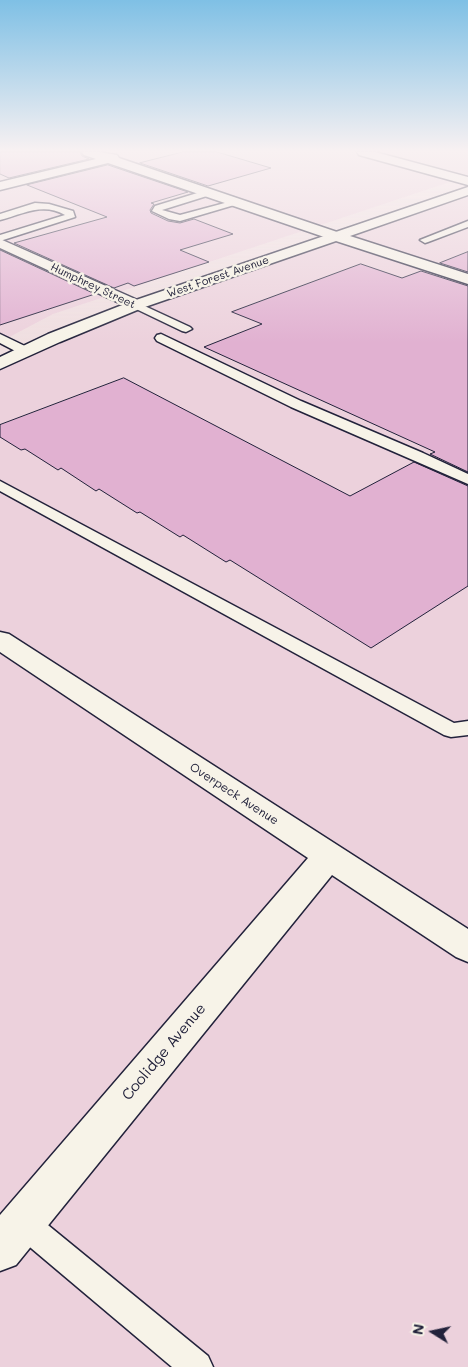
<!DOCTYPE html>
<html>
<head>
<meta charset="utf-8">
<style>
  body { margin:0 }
  #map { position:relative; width:468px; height:1367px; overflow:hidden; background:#f0dfe1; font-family:Mali,sans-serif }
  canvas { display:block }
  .north { position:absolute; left:408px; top:1307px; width:50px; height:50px; -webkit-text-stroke:4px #f7f3e8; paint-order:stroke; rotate:280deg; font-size:14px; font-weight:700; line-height:20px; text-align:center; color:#22223b }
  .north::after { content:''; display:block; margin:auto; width:18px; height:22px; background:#22223b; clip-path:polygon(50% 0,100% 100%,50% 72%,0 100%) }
</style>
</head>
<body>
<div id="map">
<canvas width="468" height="1367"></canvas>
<div class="north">N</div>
</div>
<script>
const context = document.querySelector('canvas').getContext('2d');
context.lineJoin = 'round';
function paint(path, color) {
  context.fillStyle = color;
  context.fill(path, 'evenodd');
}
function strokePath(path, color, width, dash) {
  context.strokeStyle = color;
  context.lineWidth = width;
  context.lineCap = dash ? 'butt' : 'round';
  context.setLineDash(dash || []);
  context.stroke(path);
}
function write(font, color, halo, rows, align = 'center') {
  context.font = font + ' Mali,sans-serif';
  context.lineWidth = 5;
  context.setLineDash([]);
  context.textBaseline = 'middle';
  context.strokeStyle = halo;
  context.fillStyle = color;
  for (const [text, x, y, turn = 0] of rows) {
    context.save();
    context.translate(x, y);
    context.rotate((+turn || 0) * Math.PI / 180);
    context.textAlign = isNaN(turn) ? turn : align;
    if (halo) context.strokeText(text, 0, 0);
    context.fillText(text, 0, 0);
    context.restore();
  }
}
const built = new Path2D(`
  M 0,152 L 468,152 L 468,176 L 53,314 L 0,342 Z
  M 468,191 L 468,1367 L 0,1367 L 0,364 L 54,338 Z`);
const building = new Path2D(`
  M 0,152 L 80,152 L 82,156 L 89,159 L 9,178 L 0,174 Z
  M 183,152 L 217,152 L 271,168 L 208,186 L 140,163 Z
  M 108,165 L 188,192 L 151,203 L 154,204 L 150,210 L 151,213 L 168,221 L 180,223 L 194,219 L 233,234 L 180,250 L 209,262 L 134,286 L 128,283 L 114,288 L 14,243 L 107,217 L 27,185 Z
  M 0,250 L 95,294 L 0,325 Z
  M 468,252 L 468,272 L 440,263 Z
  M 361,264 L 402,278 L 421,271 L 468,286 L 468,472 L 430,454 L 435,452 L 204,347 L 262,324 L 232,312 Z
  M 124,378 L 350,496 L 414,462 L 468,486 L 468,586 L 371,648 L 230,560 L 226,562 L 183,535 L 180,537 L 140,512 L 137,513 L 99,489 L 96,491 L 61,468 L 58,470 L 25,449 L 21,450 L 0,437 L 0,425 Z`);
const service = new Path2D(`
  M 207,190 L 210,191 L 210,195 L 162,210 L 180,215 L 236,200 L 241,203 L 180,221 L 169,219 L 152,211 L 155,206 Z
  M 35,203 L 49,204 L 73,211 L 75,217 L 0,241 L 0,235 L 65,215 C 43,202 23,214 0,220 L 0,214 Z
  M 468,221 L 468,227 L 428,242 L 425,243 L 420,240 Z
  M 136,302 L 190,327 L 192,329 L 186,332 L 182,331 L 132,307 L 130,305 L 132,303 Z
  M 0,334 L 29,348 L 31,351 L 29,354 L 21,354 L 0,343 Z
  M 161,334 L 301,401 L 423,453 L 468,474 L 468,484 L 291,407 L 157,341 L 155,338 L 157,335 Z
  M 0,481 L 454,723 L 468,721 L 468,735 L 451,737 L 444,735 L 0,491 Z
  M 22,1207 L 32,1212 L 208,1356 L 213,1367 L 172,1367 L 12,1232 L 7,1222 L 12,1212 Z`);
const minor = new Path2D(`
  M 82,152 L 99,152 L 117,155 L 119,158 L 340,233 L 342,236 L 340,239 L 330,239 L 108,163 L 0,190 L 0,182 L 96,159 L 84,155 Z
  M 357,152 L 375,152 L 468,177 L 468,185 L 359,155 Z
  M 0,239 L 142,302 L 144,305 L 142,308 L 130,308 L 0,248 Z
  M 0,632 L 9,634 L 468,929 L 468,962 L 456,957 L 332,875 L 16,1265 L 0,1271 L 0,1215 L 308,858 L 0,652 Z`);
const tertiary = new Path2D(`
  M 468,187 L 468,195 L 350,236 L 468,274 L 468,284 L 336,241 L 142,308 L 60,342 L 0,369 L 0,357 L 48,334 L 130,302 Z`);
const farStreetnames = [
  ["West Forest Avenue",218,277,-19],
  ["Humphrey Street",93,286,25]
];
const streetNames = [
  ["Overpeck Avenue",234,794,33]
];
const nearStreetnames = [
  ["Coolidge Avenue",164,1052,-50]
];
paint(built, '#ecd1dc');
paint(building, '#e1b1d1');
strokePath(building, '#22223b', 1);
strokePath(service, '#22223b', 3);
strokePath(minor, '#22223b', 3);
strokePath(tertiary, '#22223b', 3);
paint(service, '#f7f3e8');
paint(minor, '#f7f3e8');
paint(tertiary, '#f7f3e8');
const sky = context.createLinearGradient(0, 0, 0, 343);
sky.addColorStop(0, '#7fc0e5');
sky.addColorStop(0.44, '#f8f1f2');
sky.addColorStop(1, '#f8f1f200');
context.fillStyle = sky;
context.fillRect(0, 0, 468, 343);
write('11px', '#22223b', '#f7f3e8', farStreetnames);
write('12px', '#22223b', '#f7f3e8', streetNames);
write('15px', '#22223b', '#f7f3e8', nearStreetnames);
</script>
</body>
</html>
